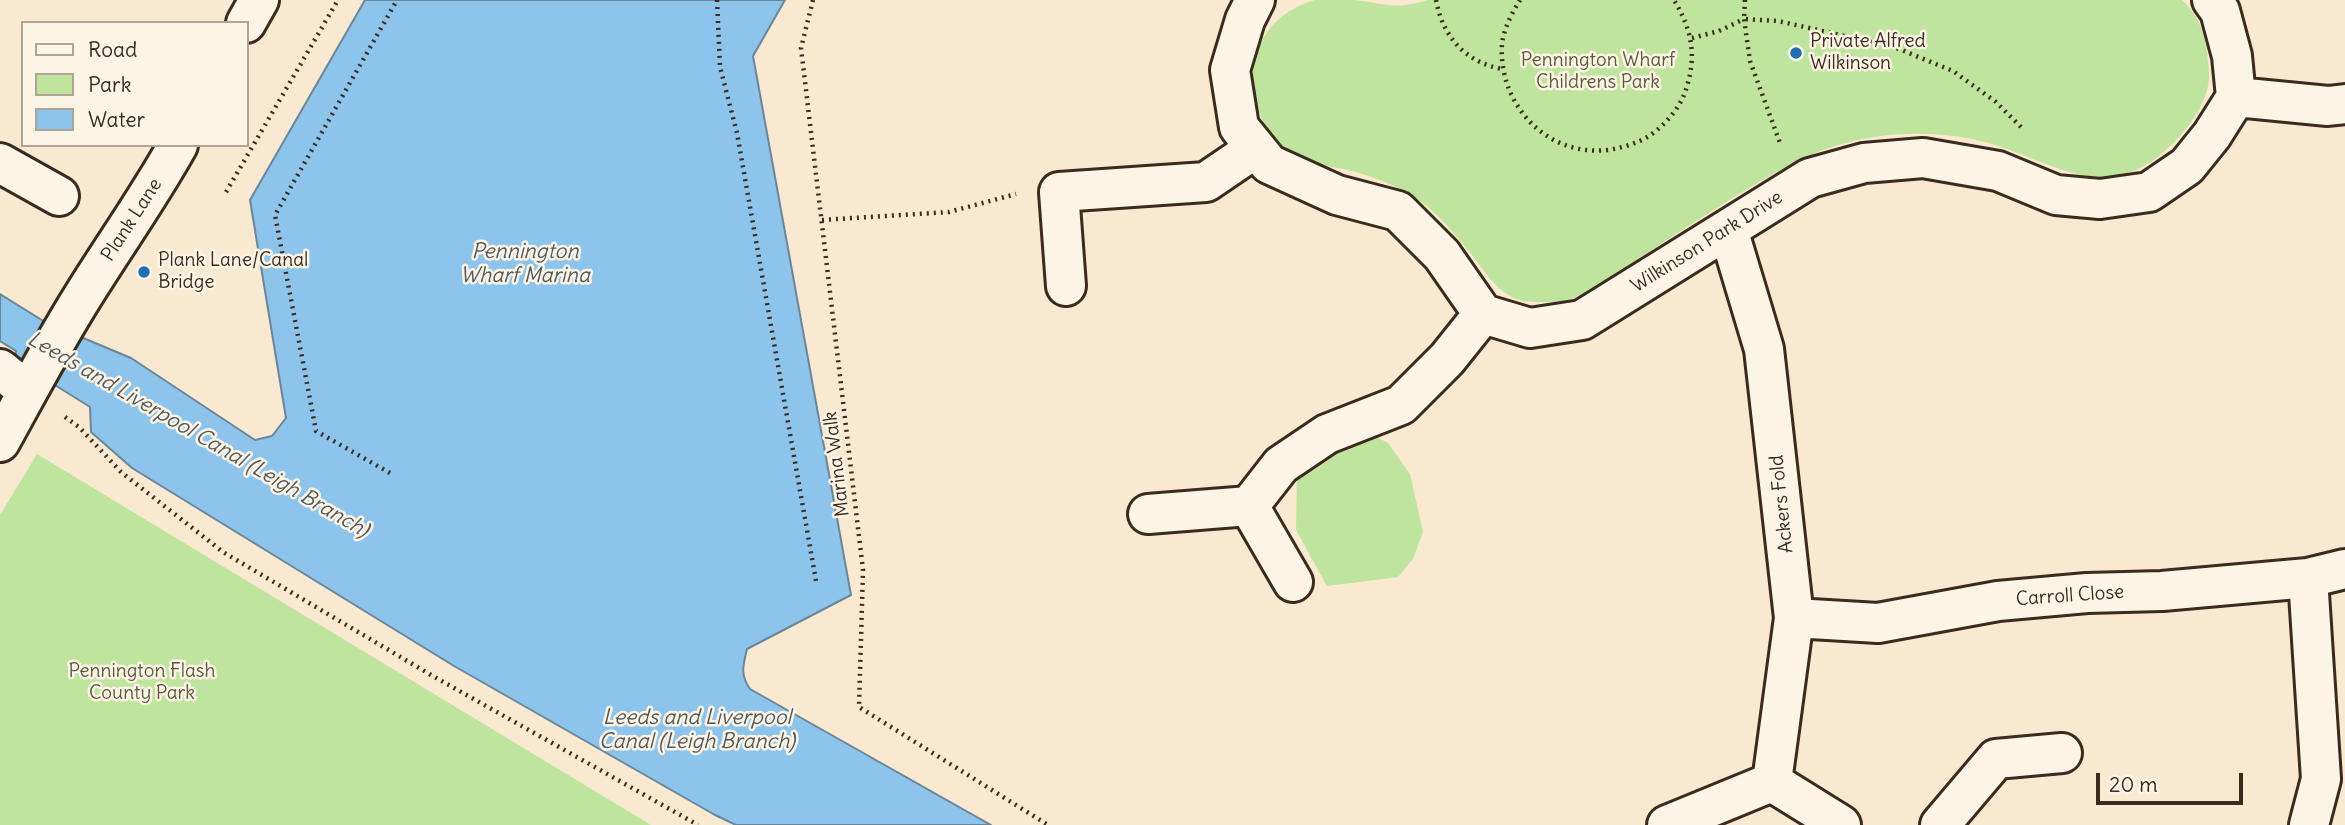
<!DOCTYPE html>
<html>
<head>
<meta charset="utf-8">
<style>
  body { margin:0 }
  #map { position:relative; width:2345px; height:825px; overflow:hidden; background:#f8e9d0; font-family:Delius,sans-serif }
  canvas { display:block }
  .legend { position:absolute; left:21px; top:21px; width:228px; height:126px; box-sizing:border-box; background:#fcf5e5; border:2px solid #afa495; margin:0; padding:9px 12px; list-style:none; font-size:21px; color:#3b2a1e }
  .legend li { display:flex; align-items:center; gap:14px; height:35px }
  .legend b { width:35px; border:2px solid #afa495 }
  .scale { position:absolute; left:2096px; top:773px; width:147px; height:32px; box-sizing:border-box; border:4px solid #3b2a1e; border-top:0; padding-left:9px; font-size:21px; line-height:24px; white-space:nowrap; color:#3b2a1e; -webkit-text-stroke:5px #fcf5e5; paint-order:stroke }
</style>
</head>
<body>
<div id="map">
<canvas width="2345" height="825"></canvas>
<ul class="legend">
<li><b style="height:9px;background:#fcf5e5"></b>Road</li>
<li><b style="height:19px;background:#bfe49e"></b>Park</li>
<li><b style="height:19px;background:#8cc4eb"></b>Water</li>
</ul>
<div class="scale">20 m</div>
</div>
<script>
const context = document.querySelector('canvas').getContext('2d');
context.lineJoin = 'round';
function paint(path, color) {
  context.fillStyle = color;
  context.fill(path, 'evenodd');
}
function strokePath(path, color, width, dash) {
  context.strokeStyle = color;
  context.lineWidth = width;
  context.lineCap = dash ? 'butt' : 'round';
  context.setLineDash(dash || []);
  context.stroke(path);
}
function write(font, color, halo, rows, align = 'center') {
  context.font = font + ' Delius,sans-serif';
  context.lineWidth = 5;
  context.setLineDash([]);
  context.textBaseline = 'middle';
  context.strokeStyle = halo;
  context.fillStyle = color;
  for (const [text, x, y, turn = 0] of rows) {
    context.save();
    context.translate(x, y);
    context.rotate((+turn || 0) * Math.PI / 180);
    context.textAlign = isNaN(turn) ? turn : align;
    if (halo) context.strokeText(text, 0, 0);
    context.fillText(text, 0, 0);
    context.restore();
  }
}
const green = new Path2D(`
  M 1315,0 C 1328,0 1343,0 1355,0 C 1387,4 1394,10 1428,0 L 2182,0 C 2203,18 2207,46 2209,72 C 2210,97 2195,119 2179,137 C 2102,221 2046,149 1961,137 C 1924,131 1881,133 1845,143 C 1803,154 1768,177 1731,199 C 1679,231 1628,267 1575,298 C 1564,302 1555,302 1543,302 C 1532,302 1522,302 1512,297 C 1495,288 1484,271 1472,255 C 1459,239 1445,222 1429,208 C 1408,189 1375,177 1348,170 C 1331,166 1312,165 1296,157 C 1263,139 1244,90 1256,55 C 1265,26 1287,8 1315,0 Z
  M 1375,436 L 1388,443 L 1410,474 L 1423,532 L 1413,559 L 1398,577 L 1327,586 L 1296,530 L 1297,476 L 1341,447 Z
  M 37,454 L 651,825 L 0,825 L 0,515 Z`);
const water = new Path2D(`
  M 365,0 L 785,0 L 753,56 L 851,595 L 747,649 C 743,665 740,675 750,689 L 991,825 L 736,825 L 715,815 L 454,666 L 132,468 L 91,432 L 90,407 L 15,360 L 16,351 L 0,341 L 0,294 L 45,322 L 131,358 L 255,440 L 272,436 L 286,418 L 250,200 Z`);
const path = new Path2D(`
  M 717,0 L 720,67 L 737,133 L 816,581
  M 813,0 L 801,48 L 863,570 L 859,707 L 1048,825
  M 1436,0 C 1443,37 1465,62 1502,69
  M 1520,0 C 1512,13 1504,28 1502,44 C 1498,104 1546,157 1608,150 C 1626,147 1643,142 1657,130 C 1671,118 1682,104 1687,86 C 1697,54 1691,28 1674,0
  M 1745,0 L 1744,19 L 1778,21 L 1894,47 L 1953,71 L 1996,102 L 2024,130
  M 1692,38 L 1719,31 L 1744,19 L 1750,61 L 1780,143
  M 226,192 L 338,0
  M 822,220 L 949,212 L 1016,194
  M 65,417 L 79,427 L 121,472 L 223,552 L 431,675 L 698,825
  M 390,473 L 316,431 L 275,215 L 397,0`);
const minor = new Path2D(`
  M 1255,0 L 1245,20 L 1230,70 L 1239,127 L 1269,164 L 1337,195 L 1398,211 L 1442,255 L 1483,314 L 1530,328 L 1582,320 L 1810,178 L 1864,163 L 1923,158 L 1998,171 L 2056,195 L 2100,199 L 2149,192 L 2187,166 L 2212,135 L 2236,97 L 2232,56 L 2220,11 L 2212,0
  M 246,23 L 259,0
  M 2236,97 L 2328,106 L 2345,104
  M 0,163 L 59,196
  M 1066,286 L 1059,192 L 1206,182 L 1256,148
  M 0,369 L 27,391
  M 0,442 C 27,393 53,344 83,296 C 114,246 149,197 178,145
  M 1148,514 L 1249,506
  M 2308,578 L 2321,779 L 2309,825
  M 1293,582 L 1249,506 L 1281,465 L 1327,434 L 1401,405 L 1447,359 L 1483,314
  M 1794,618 L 1878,623 L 1998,601 L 2087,593 L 2162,591 L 2308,578 L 2345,569
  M 1772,782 L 1841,825
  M 1667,825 L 1772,782 L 1794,618 L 1764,349 L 1728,229
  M 1940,825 L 1996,759 L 2062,753`);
const markers = [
  [1796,53,7,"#1f6fb2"],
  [144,272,7,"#1f6fb2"]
];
const poiNames = [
  ["Private Alfred",1810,42],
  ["Wilkinson",1810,64],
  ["Plank Lane/Canal",158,261],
  ["Bridge",158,283]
];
const parkNames = [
  ["Pennington Wharf",1598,61],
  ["Childrens Park",1598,83],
  ["Pennington Flash",142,672],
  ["County Park",142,694]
];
const streetNames = [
  ["Plank Lane",132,220,-57],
  ["Wilkinson Park Drive",1707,242,-32],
  ["Marina Walk",837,464,-97],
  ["Ackers Fold",1782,504,-96],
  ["Carroll Close",2070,596,-4]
];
const waterNames = [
  ["Pennington",525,252],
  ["Wharf Marina",525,276],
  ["Leeds and Liverpool Canal (Leigh Branch)",198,435,30],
  ["Leeds and Liverpool",697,718],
  ["Canal (Leigh Branch)",697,742]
];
paint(green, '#bfe49e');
paint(water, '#8cc4eb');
strokePath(water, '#6c8699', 2);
strokePath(minor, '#3b2a1e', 44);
strokePath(path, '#3b2a1e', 4.5, [2, 5]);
strokePath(minor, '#fcf5e5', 38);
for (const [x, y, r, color] of markers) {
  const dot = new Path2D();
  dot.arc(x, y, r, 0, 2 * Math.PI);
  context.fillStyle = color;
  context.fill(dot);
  strokePath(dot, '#fcf5e5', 2.5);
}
write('19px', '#3b2a1e', '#fcf5e5', poiNames, 'left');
write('19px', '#5c583e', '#fcf5e5', parkNames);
write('19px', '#3b2a1e', '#fcf5e5', streetNames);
write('italic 21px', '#53585c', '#fcf5e5', waterNames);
</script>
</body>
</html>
